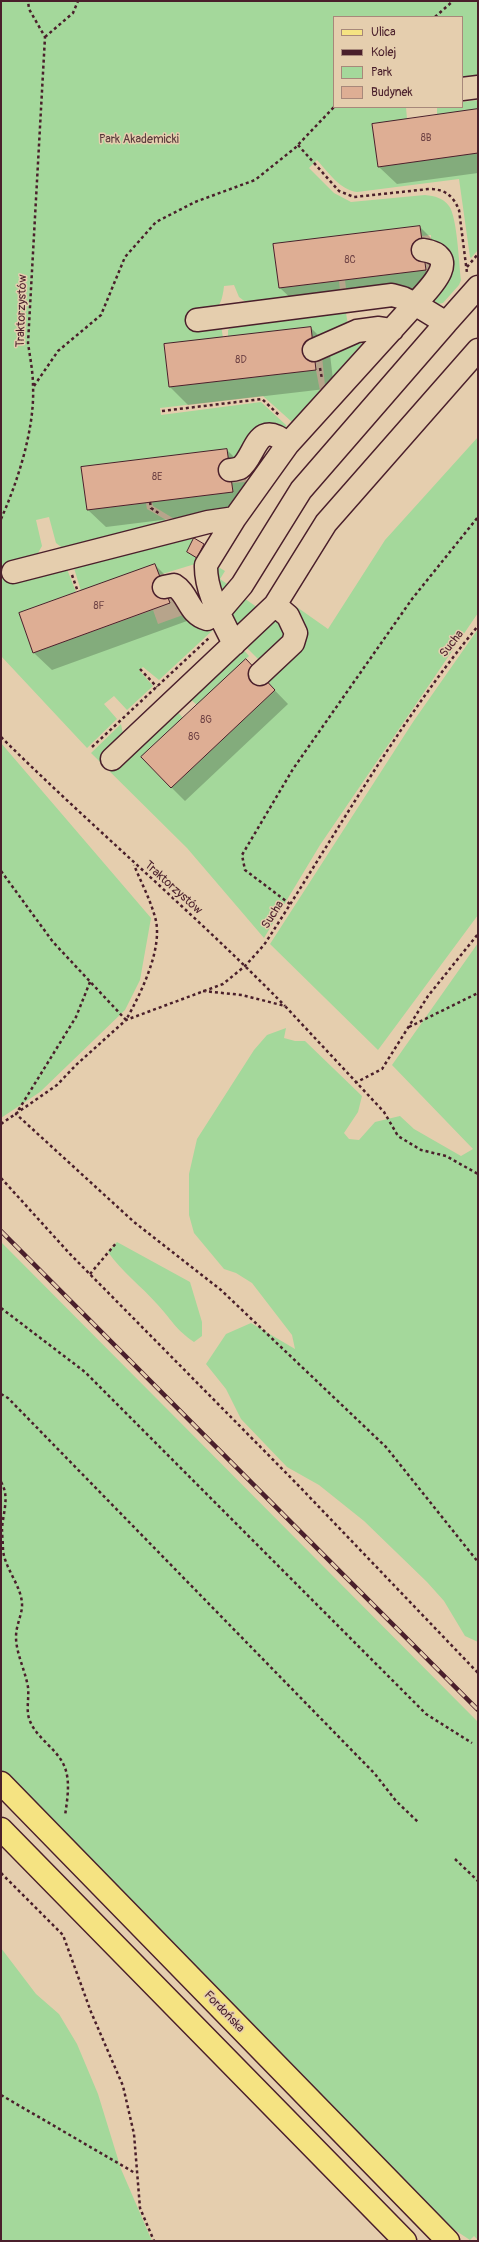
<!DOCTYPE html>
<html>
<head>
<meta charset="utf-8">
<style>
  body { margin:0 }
  #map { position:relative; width:479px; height:2242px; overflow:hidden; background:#e5ceae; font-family:Pangolin,sans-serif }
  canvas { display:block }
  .frame { position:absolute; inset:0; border:2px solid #4a1f2b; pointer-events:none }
  .legend { position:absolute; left:333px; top:16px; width:130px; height:92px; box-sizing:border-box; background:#e5ceae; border:1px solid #a7887a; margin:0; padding:5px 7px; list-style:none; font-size:12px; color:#4a1f2b }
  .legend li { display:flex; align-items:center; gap:8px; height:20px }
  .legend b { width:20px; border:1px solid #a7887a }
</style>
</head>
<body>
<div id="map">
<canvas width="479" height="2242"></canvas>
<div class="frame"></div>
<ul class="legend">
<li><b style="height:5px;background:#f5e382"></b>Ulica</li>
<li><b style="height:5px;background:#4a1f2b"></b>Kolej</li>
<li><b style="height:11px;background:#a4d89b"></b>Park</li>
<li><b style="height:11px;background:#deae94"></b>Budynek</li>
</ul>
</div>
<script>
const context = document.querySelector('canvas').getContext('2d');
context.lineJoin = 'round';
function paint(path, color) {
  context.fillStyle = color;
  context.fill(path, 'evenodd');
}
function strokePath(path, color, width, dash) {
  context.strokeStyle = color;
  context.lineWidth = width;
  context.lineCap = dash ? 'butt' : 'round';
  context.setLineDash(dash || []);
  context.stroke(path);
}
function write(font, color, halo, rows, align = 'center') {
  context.font = font + ' Pangolin,sans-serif';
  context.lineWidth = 3;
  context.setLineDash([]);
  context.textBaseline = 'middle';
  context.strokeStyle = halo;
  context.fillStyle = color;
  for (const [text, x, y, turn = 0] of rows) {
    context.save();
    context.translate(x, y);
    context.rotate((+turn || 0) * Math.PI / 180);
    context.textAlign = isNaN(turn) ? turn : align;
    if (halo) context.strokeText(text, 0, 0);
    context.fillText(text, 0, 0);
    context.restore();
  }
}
const green = new Path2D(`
  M 1,1 L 478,1 L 478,83 L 466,81 L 462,78 L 462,17 L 334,17 L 334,107 L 406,107 L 407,119 L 372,124 L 378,167 L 478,153 L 478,250 L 471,258 L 470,257 L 459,179 L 357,192 C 340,190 328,172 317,160 L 309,168 L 334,193 L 351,202 L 425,195 C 435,196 443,198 449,206 C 457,216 459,264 461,280 L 459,285 L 443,303 L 438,304 L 431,298 L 431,235 L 422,236 L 420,226 L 273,244 L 279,288 L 339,281 L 340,290 L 344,296 L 251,306 L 239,297 L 234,285 L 224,286 C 221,314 213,311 188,315 L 190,329 L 221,325 L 223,338 L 164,344 L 169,387 L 316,370 L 320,391 L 292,422 L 263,396 L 160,408 L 161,415 L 261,402 L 286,425 L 287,429 L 283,434 L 229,465 L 227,449 L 81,467 L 87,510 L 146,503 L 147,509 L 175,525 L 65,550 L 56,543 L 49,517 L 36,520 L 42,546 L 35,558 L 65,564 L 76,592 L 19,613 L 33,653 L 153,610 L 158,624 L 183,615 C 192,625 199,625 212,626 L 213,630 L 159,680 L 143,667 L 139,670 L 153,686 L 127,710 L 114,696 L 104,704 L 117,719 L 87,748 L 1,656 Z
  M 478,100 L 478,109 L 437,115 L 437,107 L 462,107 L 462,102 Z
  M 426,270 L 427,275 L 409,291 L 351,295 L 346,289 L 345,280 Z
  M 346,313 L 348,325 L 313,341 L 311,327 L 228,337 L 228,330 L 232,327 Z
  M 363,338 L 361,345 L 325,386 L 322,356 Z
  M 478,437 L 478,613 L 320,845 L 264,938 L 187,848 L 91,753 L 121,724 L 123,734 L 175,709 L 183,718 L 141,757 L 171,788 L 275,690 L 266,680 L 297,650 L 284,598 L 328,629 L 385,540 Z
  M 246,482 L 227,511 L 181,523 L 153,506 L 152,502 L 233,492 L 232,483 Z
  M 194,538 L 187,552 L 197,558 L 195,564 L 159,575 L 155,564 L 81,591 L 74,568 Z
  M 215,565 L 225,571 L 220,579 L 230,586 L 226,589 L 218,587 Z
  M 241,596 L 261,610 L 240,626 L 234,624 L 228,614 Z
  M 277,617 L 288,635 L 263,664 L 244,645 Z
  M 478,629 L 478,915 L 378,1050 L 270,944 L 413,722 Z
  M 241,647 L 249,656 L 197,705 L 188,697 Z
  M 1,743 L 151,918 L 140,980 L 125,1010 L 40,1092 L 1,1118 Z
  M 478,943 L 478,1642 L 465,1636 L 444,1601 L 427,1582 L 364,1521 L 319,1485 L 287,1467 L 241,1419 L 226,1389 L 206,1364 L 226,1334 L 251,1323 L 295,1349 L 292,1335 L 252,1283 L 236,1273 L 224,1269 L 194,1233 L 189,1215 L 189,1174 L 197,1139 L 254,1050 L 267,1035 L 286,1028 L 284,1038 L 295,1041 L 305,1041 L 362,1096 L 358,1112 L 344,1133 L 349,1139 L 359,1140 L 375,1122 L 400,1116 L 414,1129 L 461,1156 L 473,1149 L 392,1065 Z
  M 1,1242 L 478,1722 L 478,2240 L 474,2236 L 470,2240 L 441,2221 L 1,1771 Z
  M 117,1242 L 190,1282 L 202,1322 L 202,1336 L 194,1342 C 176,1330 171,1319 157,1304 C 141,1286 122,1272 108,1252 Z
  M 1,1948 L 36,1994 L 59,2014 L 77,2044 L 98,2094 L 121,2169 L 152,2241 L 1,2241 Z`);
const shadow = new Path2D(`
  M 478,110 L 478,173 L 397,184 L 379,167 Z
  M 420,227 L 438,245 L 443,287 L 298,305 L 280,288 Z
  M 311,328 L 329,346 L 334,388 L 188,405 L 170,387 L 165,345 Z
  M 227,450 L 245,468 L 250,509 L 106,527 L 88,510 Z
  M 194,540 L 207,548 L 200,561 L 188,552 Z
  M 155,565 L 173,583 L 187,621 L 52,670 L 34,653 Z
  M 259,674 L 288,704 L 185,801 L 171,787 Z`);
const building = new Path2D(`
  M 478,109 L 478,153 L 378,167 L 372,124 Z
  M 420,226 L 426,270 L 279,288 L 273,244 Z
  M 311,327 L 316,370 L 169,387 L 164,344 Z
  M 227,449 L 233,492 L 87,510 L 81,467 Z
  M 194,538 L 204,544 L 197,558 L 187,552 Z
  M 155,564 L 170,603 L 33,653 L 19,613 Z
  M 246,659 L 275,690 L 171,788 L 141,757 Z`);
const path = new Path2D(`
  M 435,17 L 453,1
  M 45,37 L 73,13 L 78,1
  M 298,145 L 339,191 L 354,197 L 429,189 C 444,189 453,195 459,210 L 467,273
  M 467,267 L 478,254
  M 320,368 L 322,379
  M 34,386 L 58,351 L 101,315 L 125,257 L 156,222 L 195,202 L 255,180 L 295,148 L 334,107
  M 162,411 L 262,399 L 280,416
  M 150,502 L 151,508 L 160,514
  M 1,519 C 18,481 35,428 33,386 C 33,372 30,357 28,343 L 45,37 L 29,9 L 28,1
  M 72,575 L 78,592
  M 140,669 L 157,687
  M 1,737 C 94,829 194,913 285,1006
  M 92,747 L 209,638
  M 1,871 L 53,942 L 126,1020 C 141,993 164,947 155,917 C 150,899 141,882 134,865
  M 290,904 L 245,870 L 242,855 L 293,769 L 412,599 L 478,517
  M 90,982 L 76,1017 L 16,1114 L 134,1222 L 221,1290 L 386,1447 L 478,1562
  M 203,991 L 242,995 L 285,1006 L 384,1112 L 398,1136 L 421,1150 L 446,1156 L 478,1174
  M 409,1027 L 478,993
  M 355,1083 L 382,1069 L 428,996 L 478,934
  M 1,1124 L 57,1085 L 76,1065 L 126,1020 L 223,984 L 245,966 L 264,945 C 334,838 397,724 478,626
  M 1,1178 L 70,1254 L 297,1484 L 478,1673
  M 90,1274 L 117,1242
  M 1,1308 L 85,1372 L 426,1714 L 472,1743
  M 1,1394 L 8,1398 L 375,1774 L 396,1801 L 418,1822
  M 1,1482 C 10,1497 3,1512 2,1529 C 2,1535 3,1543 3,1550 C 5,1570 23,1587 22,1607 C 21,1617 16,1626 16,1637 C 16,1653 25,1670 28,1687 C 29,1696 27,1705 28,1714 C 32,1738 60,1748 66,1771 C 70,1785 67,1801 65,1816
  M 455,1859 L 478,1881
  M 1,1873 L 63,1935 L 91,2012 L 123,2086 L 134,2134 L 140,2208 L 154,2241
  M 1,2095 L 135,2173`);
const minor = new Path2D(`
  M 462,89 L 478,87
  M 197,320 L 392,295 L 403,298 L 415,304 C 428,290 464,256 423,250
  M 314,350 L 357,331 L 379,328 L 392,330
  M 230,470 C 233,470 237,469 240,468 C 256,457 256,416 288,444
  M 13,572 L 208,522 L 235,518
  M 164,587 L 174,585 C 189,594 188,614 207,619 L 219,612 L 242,585 L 301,490 L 446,323
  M 275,605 L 326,523 L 478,350
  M 234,644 C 223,621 205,592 206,565 L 235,518 L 288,444 L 415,304 L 446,323 L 478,287
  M 112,759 L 275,605 L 288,616 L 296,633 L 293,643 L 260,674`);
const major = new Path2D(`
  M 1,1783 L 448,2241
  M 1,1829 L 405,2241`);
const rail = new Path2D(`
  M 1,1231 L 478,1710`);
const numberNames = [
  ["8B",426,138],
  ["8C",350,260],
  ["8D",241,360],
  ["8E",157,477],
  ["8F",99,606],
  ["8G",206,720],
  ["8G",194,737]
];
const parkNames = [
  ["Park Akademicki",139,140]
];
const streetNames = [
  ["Traktorzystów",22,311,-88],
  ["Sucha",452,644,-52],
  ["Traktorzystów",173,888,42],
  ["Sucha",273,915,-58],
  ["Fordońska",224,2012,46]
];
paint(green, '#a4d89b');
paint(shadow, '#0003');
paint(building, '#deae94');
strokePath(building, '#4a1f2b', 1);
strokePath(minor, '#4a1f2b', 25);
strokePath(major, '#4a1f2b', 25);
strokePath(path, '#4a1f2b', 2.5, [3, 3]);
strokePath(minor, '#e5ceae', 22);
strokePath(major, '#f5e382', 22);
strokePath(rail, '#4a1f2b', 4.5);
strokePath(rail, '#e5ceae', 3, [9]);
write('10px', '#6f4345', null, numberNames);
write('12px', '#583b3c', '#e5ceae', parkNames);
write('12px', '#4a1f2b', '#e5ceae', streetNames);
</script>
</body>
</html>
